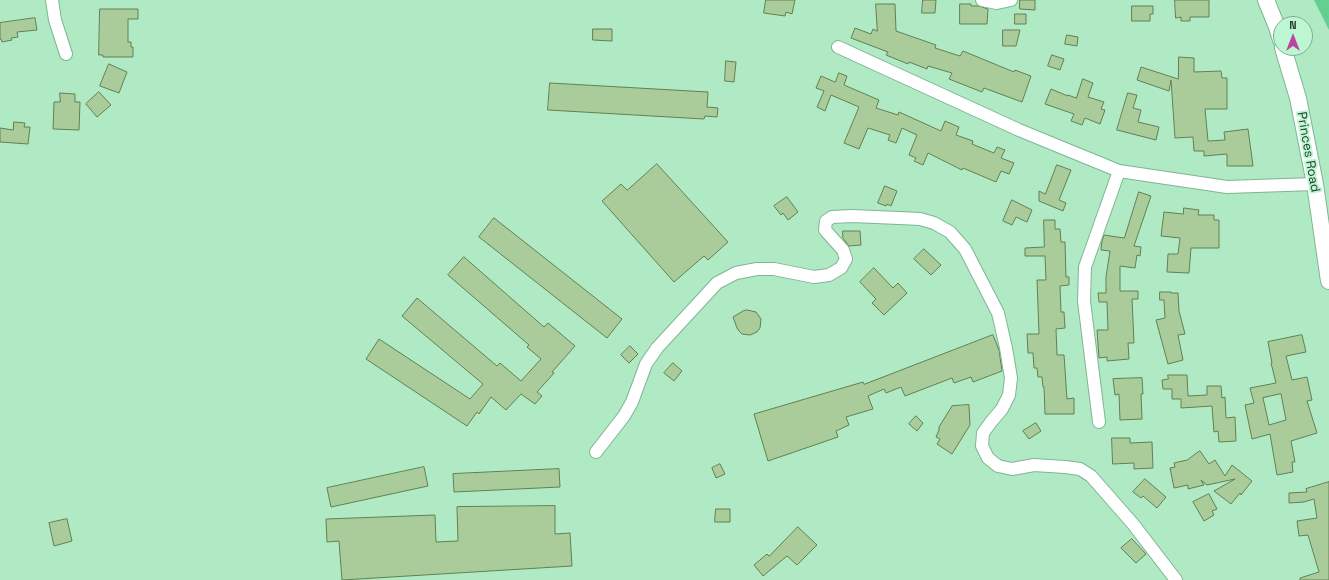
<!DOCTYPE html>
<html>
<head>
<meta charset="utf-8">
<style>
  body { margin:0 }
  #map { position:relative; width:1329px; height:580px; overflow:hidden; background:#b0eac5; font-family:"Space Grotesk",sans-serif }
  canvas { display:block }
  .north { position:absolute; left:1273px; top:16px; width:40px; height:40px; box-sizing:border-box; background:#bdf7d2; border:1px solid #81ad91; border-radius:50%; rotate:0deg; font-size:11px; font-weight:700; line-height:16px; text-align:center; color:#273e2f }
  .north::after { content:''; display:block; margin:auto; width:14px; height:18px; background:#b847a2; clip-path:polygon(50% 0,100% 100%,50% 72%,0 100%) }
</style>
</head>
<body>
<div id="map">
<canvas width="1329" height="580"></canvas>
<div class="north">N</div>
</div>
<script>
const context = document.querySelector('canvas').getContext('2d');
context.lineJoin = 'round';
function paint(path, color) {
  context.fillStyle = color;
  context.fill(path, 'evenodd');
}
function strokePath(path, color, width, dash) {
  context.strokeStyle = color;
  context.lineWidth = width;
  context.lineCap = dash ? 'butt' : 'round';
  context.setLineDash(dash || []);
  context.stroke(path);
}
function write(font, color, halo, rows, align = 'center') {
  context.font = font + ' "Space Grotesk",sans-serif';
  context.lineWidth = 4;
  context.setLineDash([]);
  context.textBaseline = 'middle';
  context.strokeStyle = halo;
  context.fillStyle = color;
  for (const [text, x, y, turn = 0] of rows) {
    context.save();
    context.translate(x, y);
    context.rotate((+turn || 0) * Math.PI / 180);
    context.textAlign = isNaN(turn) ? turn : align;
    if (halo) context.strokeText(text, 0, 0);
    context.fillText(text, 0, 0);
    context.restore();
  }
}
const water = new Path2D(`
  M 1314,0 L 1329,0 L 1329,30 Z`);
const building = new Path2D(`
  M 766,0 L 795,0 L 792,14 L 786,12 L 785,16 L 764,13 Z
  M 923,0 L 936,0 L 935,13 L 922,13 Z
  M 1020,0 L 1035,0 L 1035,10 L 1020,9 Z
  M 1175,0 L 1209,0 L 1209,17 L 1190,17 L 1190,21 L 1181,21 L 1181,17 L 1176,18 Z
  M 876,4 L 895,4 L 896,31 L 936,45 L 935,48 L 960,56 L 963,51 L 1014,72 L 1015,70 L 1031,76 L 1022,102 L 984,88 L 982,92 L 949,79 L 952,73 L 928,66 L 927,69 L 909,62 L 908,64 L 886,55 L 888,52 L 851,38 L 855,28 L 871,34 L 873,29 L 877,31 Z
  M 960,4 L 971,4 L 971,6 L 979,6 L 988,9 L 987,24 L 960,24 Z
  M 1132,6 L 1153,6 L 1153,14 L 1150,14 L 1150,21 L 1132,21 Z
  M 100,9 L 138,9 L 138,19 L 128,19 L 128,42 L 131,42 L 131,47 L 133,47 L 133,57 L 103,57 L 103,55 L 99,55 Z
  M 1015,14 L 1026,14 L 1026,24 L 1015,24 Z
  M 35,18 L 37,30 L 17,32 L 18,37 L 11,38 L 12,40 L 2,42 L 1,39 L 0,39 L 0,23 Z
  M 593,29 L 612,29 L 612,41 L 593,40 Z
  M 1003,30 L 1020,30 L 1016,46 L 1003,46 Z
  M 1067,35 L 1078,37 L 1077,46 L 1065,44 Z
  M 1052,55 L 1064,59 L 1060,70 L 1048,66 Z
  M 1179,57 L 1194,58 L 1194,72 L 1221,71 L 1222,78 L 1227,78 L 1227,109 L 1205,109 L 1208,141 L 1225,140 L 1224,132 L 1248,129 L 1253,166 L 1227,166 L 1227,154 L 1204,156 L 1204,151 L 1194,151 L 1193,137 L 1175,138 L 1171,80 L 1169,91 L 1137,80 L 1141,67 L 1178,79 Z
  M 726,61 L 736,62 L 734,82 L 725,81 Z
  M 109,64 L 127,72 L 119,93 L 100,86 Z
  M 839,73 L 847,76 L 844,85 L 879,100 L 876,108 L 898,115 L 899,112 L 941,131 L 945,121 L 959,127 L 956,135 L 973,141 L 972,144 L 994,153 L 997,147 L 1005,150 L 1001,158 L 1014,163 L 1009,174 L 1001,171 L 996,182 L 963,168 L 962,170 L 928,153 L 923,165 L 914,161 L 916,158 L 909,155 L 917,135 L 902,128 L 896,143 L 888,140 L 890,135 L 868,128 L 859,149 L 844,143 L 859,107 L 831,95 L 825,111 L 817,107 L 824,91 L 816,88 L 821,76 L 835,82 Z
  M 1083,79 L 1093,83 L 1088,97 L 1104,102 L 1101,109 L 1105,110 L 1100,124 L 1085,118 L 1082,125 L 1071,121 L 1074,114 L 1045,104 L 1051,89 L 1068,96 L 1068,95 L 1076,98 Z
  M 550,83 L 708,92 L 707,107 L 718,108 L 717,117 L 705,116 L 704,119 L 548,110 Z
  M 99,92 L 111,105 L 97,117 L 86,104 Z
  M 60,93 L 75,94 L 75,102 L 80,102 L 79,130 L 53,129 L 54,102 L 60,102 Z
  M 1128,93 L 1137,95 L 1133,108 L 1141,110 L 1138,122 L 1159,127 L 1156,140 L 1117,130 Z
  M 14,122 L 25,123 L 24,127 L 30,127 L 28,144 L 0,142 L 0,128 L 13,130 Z
  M 657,164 L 728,242 L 708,260 L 704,256 L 674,282 L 602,201 L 621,184 L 627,190 Z
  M 1057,165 L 1071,170 L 1059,200 L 1066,203 L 1063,211 L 1039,201 L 1039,191 L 1045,194 Z
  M 885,186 L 897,191 L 891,206 L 887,204 L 886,206 L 878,203 Z
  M 1139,192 L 1151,196 L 1134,246 L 1141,247 L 1140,256 L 1137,255 L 1135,268 L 1120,266 L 1120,291 L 1138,291 L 1138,299 L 1132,299 L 1134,343 L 1128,343 L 1129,359 L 1107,361 L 1107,357 L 1099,358 L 1097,330 L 1108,330 L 1107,302 L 1099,302 L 1098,293 L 1106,293 L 1106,277 L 1110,251 L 1101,250 L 1102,241 L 1104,235 L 1124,238 Z
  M 787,197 L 798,212 L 788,220 L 783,213 L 781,215 L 774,206 Z
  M 1012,200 L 1032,210 L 1027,222 L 1016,217 L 1012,225 L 1003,221 Z
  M 1184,208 L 1199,210 L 1198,215 L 1214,215 L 1214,220 L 1219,220 L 1219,248 L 1191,248 L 1189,273 L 1167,272 L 1168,254 L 1178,254 L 1180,238 L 1161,236 L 1164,212 L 1183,214 Z
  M 494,218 L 622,319 L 607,338 L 479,237 Z
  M 1044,220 L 1055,220 L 1055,229 L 1060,229 L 1061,242 L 1065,242 L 1066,277 L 1069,277 L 1069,285 L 1060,286 L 1061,312 L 1064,312 L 1065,328 L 1056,329 L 1057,355 L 1064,355 L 1067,399 L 1074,398 L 1074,414 L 1045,414 L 1044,387 L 1043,387 L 1042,377 L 1038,377 L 1037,368 L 1034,368 L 1033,353 L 1028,353 L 1027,334 L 1039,334 L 1037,280 L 1046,280 L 1045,256 L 1025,256 L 1025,248 L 1044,247 Z
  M 843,231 L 860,231 L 861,245 L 849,246 L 843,238 Z
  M 924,249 L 941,265 L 931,275 L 914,259 Z
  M 464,257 L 544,327 L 548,323 L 575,346 L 552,372 L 554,373 L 537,392 L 542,396 L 535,404 L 521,394 L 506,410 L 491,397 L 479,414 L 477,412 L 467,426 L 366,359 L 379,339 L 470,399 L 483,384 L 402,316 L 417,298 L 497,366 L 500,363 L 521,381 L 541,359 L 527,347 L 529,345 L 448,275 Z
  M 874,268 L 893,288 L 898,283 L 907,293 L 884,315 L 872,303 L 876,299 L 860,282 Z
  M 1160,292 L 1171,292 L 1171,293 L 1178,293 L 1179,311 L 1185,334 L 1178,335 L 1183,360 L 1168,364 L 1156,320 L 1165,318 L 1164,300 L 1160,300 Z
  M 747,310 L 756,312 L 761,319 L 760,328 L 757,332 L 750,335 L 742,334 L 739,331 L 737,328 L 733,317 L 743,311 Z
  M 993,335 L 999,350 L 1002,371 L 973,382 L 971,377 L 954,383 L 952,378 L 905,396 L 901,387 L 886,393 L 884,389 L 868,396 L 873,409 L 846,417 L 849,425 L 836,431 L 838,437 L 768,461 L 754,414 L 863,382 L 864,384 Z
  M 1302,335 L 1306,352 L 1286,356 L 1292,380 L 1307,377 L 1312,400 L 1307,401 L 1317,433 L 1291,441 L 1295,462 L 1292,462 L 1293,472 L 1277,475 L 1270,434 L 1252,439 L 1245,405 L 1254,403 L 1250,388 L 1276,383 L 1271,363 L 1272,363 L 1268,342 ZM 1281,394 L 1286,420 L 1269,425 L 1263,398 Z
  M 630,346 L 638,354 L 629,363 L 621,355 Z
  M 673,363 L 682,371 L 674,381 L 664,373 Z
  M 1168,375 L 1187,375 L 1188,396 L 1207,395 L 1207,386 L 1221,386 L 1222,398 L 1225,397 L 1226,418 L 1235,417 L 1236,441 L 1219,442 L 1218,431 L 1214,432 L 1212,406 L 1181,408 L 1181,399 L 1172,399 L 1172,389 L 1163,389 L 1162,380 L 1168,379 Z
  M 1142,378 L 1143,394 L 1141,394 L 1142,419 L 1120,420 L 1119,394 L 1115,395 L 1113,379 Z
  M 969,405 L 970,425 L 952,454 L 937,444 L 940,439 L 936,437 L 939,430 L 939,427 L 952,406 Z
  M 916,416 L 923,423 L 917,431 L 909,424 Z
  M 1036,423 L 1041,431 L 1029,439 L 1023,431 Z
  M 1112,438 L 1130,438 L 1130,443 L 1152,442 L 1153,468 L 1134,469 L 1134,463 L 1113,464 Z
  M 1200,451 L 1209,464 L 1215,460 L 1225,476 L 1232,465 L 1252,481 L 1241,495 L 1240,493 L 1231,504 L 1214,491 L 1235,479 L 1207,485 L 1201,480 L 1204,485 L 1188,489 L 1188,485 L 1174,488 L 1170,468 L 1175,467 L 1174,463 L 1187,460 Z
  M 720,464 L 725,474 L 716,478 L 712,468 Z
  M 424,467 L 428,486 L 331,507 L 327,488 Z
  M 559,469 L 560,487 L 454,492 L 453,474 Z
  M 1145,479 L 1166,497 L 1157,508 L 1143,496 L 1141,498 L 1133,492 Z
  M 1329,482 L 1329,580 L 1300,580 L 1300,578 L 1319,572 L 1308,535 L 1299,536 L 1297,521 L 1317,518 L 1314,499 L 1304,502 L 1289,503 L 1289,493 L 1307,492 L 1306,489 Z
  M 1209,494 L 1217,509 L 1212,511 L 1214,515 L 1204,521 L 1193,502 Z
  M 555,506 L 555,534 L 570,533 L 572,566 L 342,580 L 339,541 L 327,542 L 326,519 L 435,515 L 436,542 L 458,541 L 457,507 Z
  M 716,509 L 730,509 L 730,522 L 715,522 Z
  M 67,519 L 72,541 L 54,546 L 49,523 Z
  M 798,527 L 817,545 L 797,565 L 787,556 L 763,576 L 754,565 L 767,554 L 769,556 Z
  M 1132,539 L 1146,554 L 1136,563 L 1121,548 Z`);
const minor = new Path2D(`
  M 52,0 L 55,20 L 66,54
  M 982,0 L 997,3 L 1011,0
  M 838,47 L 1019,130 L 1119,171 L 1227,187 L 1315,184
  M 1099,422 L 1084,301 L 1085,267 L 1119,171
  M 596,452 L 624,416 L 632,402 L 646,364 L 657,348 L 717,283 L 736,273 L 757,269 L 774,269 L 814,277 L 829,275 L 841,268 L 846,259 L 843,250 L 825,230 L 826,221 L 832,217 L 852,216 L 899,218 L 920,219 L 934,223 L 950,232 L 965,249 L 998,313 L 1006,348 L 1011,378 L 1009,395 L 1002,409 L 991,422 L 983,433 L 982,446 L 988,458 L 998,466 L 1012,469 L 1034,465 L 1065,467 L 1080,469 L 1091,476 L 1133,524 L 1176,580`);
const major = new Path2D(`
  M 1266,0 L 1277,27 L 1281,40
  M 1283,48 L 1298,98 L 1315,184 L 1329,281`);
const streetNames = [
  ["Princes Road",1308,152,80]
];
paint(water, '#63cf91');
paint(building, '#aacc9a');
strokePath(building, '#618052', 1);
strokePath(minor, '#7eb592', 14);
strokePath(major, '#7eb592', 18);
strokePath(minor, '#fff', 12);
strokePath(major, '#fff', 16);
write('13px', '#273e2f', '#bdf7d2', streetNames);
</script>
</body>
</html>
